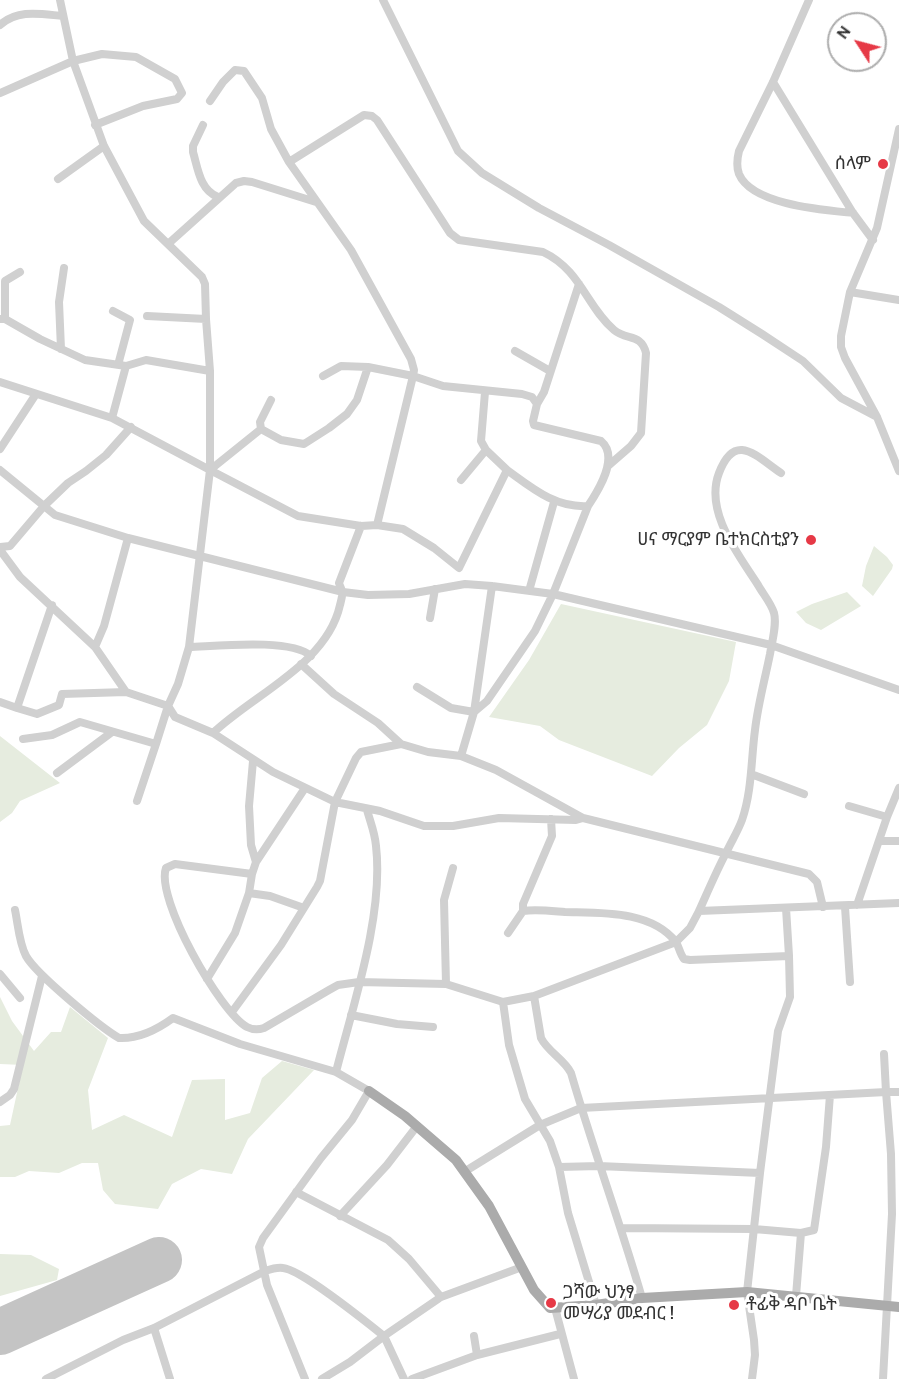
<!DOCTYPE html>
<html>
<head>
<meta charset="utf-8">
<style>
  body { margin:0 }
  #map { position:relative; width:899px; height:1379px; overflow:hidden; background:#fff; font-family:Cabin,sans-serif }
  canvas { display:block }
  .north { position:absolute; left:827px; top:12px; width:60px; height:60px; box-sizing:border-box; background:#fff; border:2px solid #adadad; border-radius:50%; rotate:306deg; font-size:16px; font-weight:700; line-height:24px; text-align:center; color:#333 }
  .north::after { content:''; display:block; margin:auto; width:21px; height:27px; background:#e63946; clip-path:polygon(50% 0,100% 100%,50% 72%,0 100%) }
</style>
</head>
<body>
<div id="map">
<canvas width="899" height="1379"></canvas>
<div class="north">N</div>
</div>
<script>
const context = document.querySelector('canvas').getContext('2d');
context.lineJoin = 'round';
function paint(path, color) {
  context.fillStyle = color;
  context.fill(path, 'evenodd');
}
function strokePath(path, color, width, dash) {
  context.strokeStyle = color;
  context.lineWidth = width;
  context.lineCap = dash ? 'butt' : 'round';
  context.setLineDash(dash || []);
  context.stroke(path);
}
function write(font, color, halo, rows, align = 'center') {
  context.font = font + ' Cabin,"Noto Sans Ethiopic",sans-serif';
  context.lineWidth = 6;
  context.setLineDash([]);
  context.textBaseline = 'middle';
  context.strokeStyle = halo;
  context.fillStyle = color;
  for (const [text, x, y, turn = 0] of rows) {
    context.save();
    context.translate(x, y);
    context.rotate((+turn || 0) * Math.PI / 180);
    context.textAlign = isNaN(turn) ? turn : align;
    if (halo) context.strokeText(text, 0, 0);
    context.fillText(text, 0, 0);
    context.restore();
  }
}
const green = new Path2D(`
  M 874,546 L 887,557 L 893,565 L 892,569 L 873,596 L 862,586 L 866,566 Z
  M 847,592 L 861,606 L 821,630 L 806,623 L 796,612 L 812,604 Z
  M 561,604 L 736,642 L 729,681 L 707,725 L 679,748 L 652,776 L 559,740 L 540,726 L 489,717 L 529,660 Z
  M 0,736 L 60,783 L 20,801 L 12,813 L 0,822 Z
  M 0,997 L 12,1021 L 34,1051 L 51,1032 L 61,1032 L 70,1007 L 108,1038 L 88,1090 L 92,1130 L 124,1115 L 172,1137 L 192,1080 L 225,1079 L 225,1120 L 250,1113 L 262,1078 L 282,1061 L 314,1070 L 248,1139 L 232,1174 L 201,1169 L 172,1184 L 158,1209 L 115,1204 L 103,1190 L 98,1163 L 82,1163 L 59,1173 L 29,1171 L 15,1177 L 0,1177 L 0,1126 L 10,1125 L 23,1065 L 0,1064 Z
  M 0,1254 L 31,1255 L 59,1269 L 57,1280 L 0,1296 Z`);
const runway = new Path2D(`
  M 0,1332 L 159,1260`);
const minor = new Path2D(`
  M 60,0 L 73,61 L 104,146 L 144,221 L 202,277 L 205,284 L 206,319 L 147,316
  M 383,0 L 458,151 L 482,173 L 539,208 L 609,245 L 719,307 L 762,334 L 803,361 L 841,398 L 877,417
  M 809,0 L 773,82 L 739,151 C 737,159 736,166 739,174 C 752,205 824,210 853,213
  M 0,25 C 18,9 40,14 63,16
  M 773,82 L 853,213 L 873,240
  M 0,93 L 73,61 L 102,54 L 136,57 L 175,79 L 182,93 L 177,99 L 143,106 L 95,125
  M 210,101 L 223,82 L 235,70 L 244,71 L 262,98 L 271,129 L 289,162
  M 203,125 L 193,146 L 193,152 C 198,169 200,190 218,197
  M 899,129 L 877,228 L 850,292 L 841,336 L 841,347 L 845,358 L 877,417 L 899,471
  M 58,179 L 104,146
  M 168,244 L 236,183 L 244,181 L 252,182 L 316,202
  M 850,292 L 899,300
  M 113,311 L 130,320 L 118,365
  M 0,319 L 5,319 L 40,339 L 85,360 L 126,366 L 146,360 L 210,371
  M 5,319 L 5,281 L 20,272
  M 61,349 L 59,302 L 64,268
  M 515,351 L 550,371
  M 323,376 L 341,366 L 368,367
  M 0,382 L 112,418 L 210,470 L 210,371 L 206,319
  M 485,392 L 481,441 L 486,450 L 507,470
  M 537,404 L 544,392 L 579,284
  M 112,418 L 126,366
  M 261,429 L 260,422 L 271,400
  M 0,449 L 36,394
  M 0,470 L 44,506 L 68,483 L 86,471 L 106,455 L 131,427
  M 210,470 L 261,429 L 281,440 L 304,444 L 329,428 L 347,414 L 357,400 L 368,367 L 413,376 L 377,525
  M 461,480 L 486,450
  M 0,547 L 10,546 L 44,506 L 55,515 L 128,538 L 343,592 L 368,595 L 409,594 L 465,584 L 492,586 L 553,594 L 771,645 L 899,690
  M 0,550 L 20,577 L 95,647 L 104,626 L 128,538
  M 529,591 L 554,502
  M 52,605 L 17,708 L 37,714 L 59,705 L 62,694 L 126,692
  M 430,618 L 435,589
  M 189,647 C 217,646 291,638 311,656
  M 301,664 L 334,694 L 378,723 L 401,744
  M 417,687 L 451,708 L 474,712 L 487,701 L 535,631 L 553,594 L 588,506
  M 0,702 L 17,708
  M 213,733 C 254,694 327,664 340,605 C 341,601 343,595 342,591 C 341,588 340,586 339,583 L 361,526
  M 23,739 L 52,735 L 80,722 L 156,744 L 168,706 L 126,692 L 95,647
  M 461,756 L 474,712 L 492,586
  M 57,773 L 112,732
  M 751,774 L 804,794
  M 137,801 L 156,744
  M 849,806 L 887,817
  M 583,818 L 576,820 L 499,818 L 453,826 L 424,826 L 380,811 L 335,802 L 273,772 L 213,733 L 175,717 L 168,706 L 178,684 L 189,647 L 210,470 L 298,516 L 361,526 L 377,525 L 403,529 L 434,548 L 459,568 L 507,470 C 532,488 555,508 588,506 C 598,491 620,457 601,441 L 534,425 L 533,421 L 537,404 L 532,397 L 522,394 L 443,386 L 413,376 L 414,370 L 411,359 L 351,250 L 289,162 L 364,115 L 372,116 L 377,120 L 450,233 L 459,240 L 543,252 C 581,270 586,306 614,330 C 627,341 641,333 646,353 L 641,433 L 631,446 L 608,466
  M 551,819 L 552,836 L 523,904 L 523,911 C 536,909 552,911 565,912 C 600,913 651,910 676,942 C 679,947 680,954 684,959 L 690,960 L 789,956 L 790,997 L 778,1031 L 760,1173
  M 879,841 L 899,841
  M 256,862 L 305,788
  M 252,874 L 175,864 L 166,868 C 155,898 220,1012 247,1027 C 253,1030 258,1030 264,1028 L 329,990 L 338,985 L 359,982 L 446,984 L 503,1002 L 509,1045 L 525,1099 L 550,1141 L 559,1167 L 568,1213 L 596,1305
  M 249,893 L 270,896 L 304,908
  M 857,905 L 887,817 L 899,788
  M 845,907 L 850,982
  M 786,908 L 789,956
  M 15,910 C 18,924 19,943 26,956 C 36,974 100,1027 119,1038 C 139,1039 158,1029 173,1018 L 240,1044 L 336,1072 L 369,1091 L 352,1120 L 321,1158 L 263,1238 L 259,1247 L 267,1285 L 305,1379
  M 699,911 C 708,891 716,872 726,853 C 731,842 738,831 742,820 C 752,791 751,760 755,730 C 758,704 765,679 770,654 C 772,642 777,624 774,613 C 771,603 763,594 758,585 C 739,555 704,512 719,473 C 735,431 756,456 781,473
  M 508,933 L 523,911
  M 0,974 L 20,998
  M 207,979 L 235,933 L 249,893 L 252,874 L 256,862 L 251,845 L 249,806 L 253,761
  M 446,984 L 444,900 L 453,868
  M 534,996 L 676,942 L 690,928 L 699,911 L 899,903
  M 503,1002 L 534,996 L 541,1038 C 548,1052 564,1059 571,1073 C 593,1149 620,1222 642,1298
  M 232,1012 L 281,945 L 317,887 L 320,881 L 335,802 L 356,758 L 361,752 L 401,744 L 428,752 L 461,756 L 496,770 L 583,818 L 809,874 L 817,882 L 823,907
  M 351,1015 L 397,1024 L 433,1027
  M 884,1054 L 886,1092 L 899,1092
  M 336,1072 C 353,1005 384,915 376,846 C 375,833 370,821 367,810
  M 0,1102 L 10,1095 L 14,1089 L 42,976
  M 559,1167 L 599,1166 L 760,1173 L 747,1292 L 754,1340 L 755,1355 L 752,1379
  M 464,1172 L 540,1125 L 581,1108 L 886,1092 L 891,1154 L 892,1214 L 883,1379
  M 296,1192 L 388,1240 L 409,1259 L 441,1297
  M 340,1216 L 387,1165 L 417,1126
  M 622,1228 L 754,1229 L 801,1233 L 814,1230 L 826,1147 L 830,1095
  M 796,1296 L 801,1233
  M 555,1308 L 574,1379
  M 154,1328 L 170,1379
  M 474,1336 L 477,1355
  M 46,1379 L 123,1340 L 154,1328 L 265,1271 C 271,1269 277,1267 283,1268 C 302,1270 365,1321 384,1336 L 441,1297 L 522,1267
  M 322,1379 L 350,1362 L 384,1336 L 404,1379
  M 412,1379 L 477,1355 L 560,1334`);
const major = new Path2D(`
  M 369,1091 L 405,1116 L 456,1160 L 489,1206 L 534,1290 L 550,1308 L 596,1305 L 642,1298 L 747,1292 L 899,1307`);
const markers = [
  [883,164,6,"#e63946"],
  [811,540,6,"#e63946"],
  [551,1303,6,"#e63946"],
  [734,1305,6,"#e63946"]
];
const poiNames = [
  ["ሰላም",871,164],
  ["ሀና ማርያም ቤተክርስቲያን",799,540],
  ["ጋሻው ህንፃ",563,1293,"left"],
  ["መሣሪያ መደብር !",563,1314,"left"],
  ["ቶፊቅ ዳቦ ቤት",746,1305,"left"]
];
paint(green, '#e6ecdf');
strokePath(runway, '#c4c4c4', 46);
strokePath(minor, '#d0d0d0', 8);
strokePath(major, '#ababab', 10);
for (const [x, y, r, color] of markers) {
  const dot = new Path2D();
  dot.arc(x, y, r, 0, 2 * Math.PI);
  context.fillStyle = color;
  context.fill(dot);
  strokePath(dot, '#fff', 2);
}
write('18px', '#333', '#fff', poiNames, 'right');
</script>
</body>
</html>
